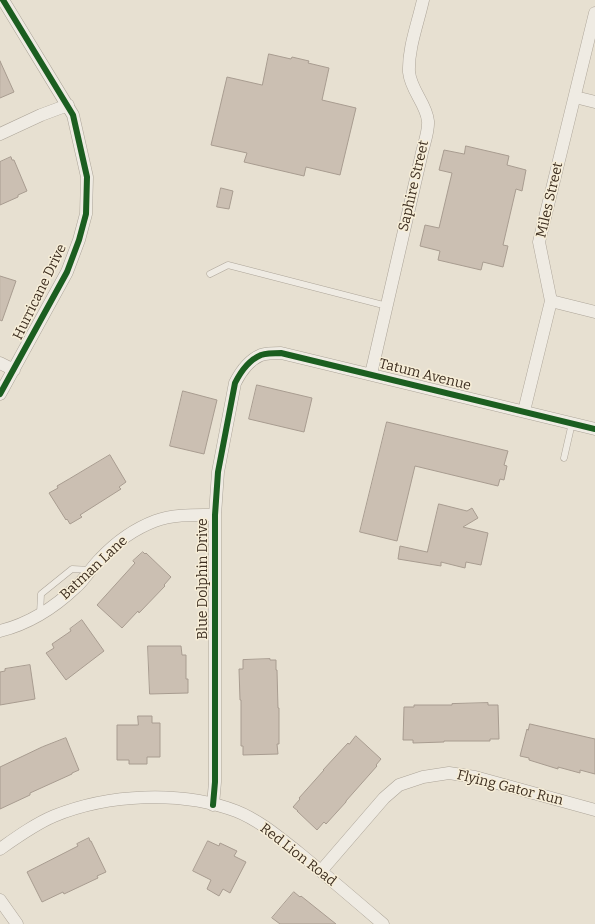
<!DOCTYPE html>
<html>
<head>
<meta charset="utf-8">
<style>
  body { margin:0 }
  canvas { display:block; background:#e7e0d1 }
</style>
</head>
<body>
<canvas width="595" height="924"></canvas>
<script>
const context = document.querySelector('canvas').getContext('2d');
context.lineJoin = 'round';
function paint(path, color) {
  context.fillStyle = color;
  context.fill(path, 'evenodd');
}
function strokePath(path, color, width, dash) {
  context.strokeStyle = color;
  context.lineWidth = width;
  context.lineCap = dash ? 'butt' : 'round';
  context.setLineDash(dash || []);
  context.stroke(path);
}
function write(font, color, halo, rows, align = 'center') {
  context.font = font + ' Bitter,serif';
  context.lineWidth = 3;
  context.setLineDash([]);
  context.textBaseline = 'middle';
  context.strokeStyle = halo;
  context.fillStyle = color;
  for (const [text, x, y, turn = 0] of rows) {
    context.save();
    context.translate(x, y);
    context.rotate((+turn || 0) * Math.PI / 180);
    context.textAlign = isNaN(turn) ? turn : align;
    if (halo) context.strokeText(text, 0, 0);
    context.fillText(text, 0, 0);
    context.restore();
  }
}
const building = new Path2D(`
  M 269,54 L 291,59 L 292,57 L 309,61 L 308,63 L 329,68 L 322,100 L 356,108 L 340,175 L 306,167 L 304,176 L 244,162 L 247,153 L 211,145 L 227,77 L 262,85 Z
  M 0,61 L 14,92 L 0,98 Z
  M 466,146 L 509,156 L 507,165 L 526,170 L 522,191 L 516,189 L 503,245 L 508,246 L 503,267 L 483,262 L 481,270 L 438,260 L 440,251 L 420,246 L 425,225 L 439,228 L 452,173 L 439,170 L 444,150 L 464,154 Z
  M 11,157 L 12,160 L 14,160 L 27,191 L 18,195 L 18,197 L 0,205 L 0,162 Z
  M 221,188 L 233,191 L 229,209 L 217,207 Z
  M 0,276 L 16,281 L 2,321 L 0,320 Z
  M 257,385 L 312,398 L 304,432 L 249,419 Z
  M 183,391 L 217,400 L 204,454 L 170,446 Z
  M 387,422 L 508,451 L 504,465 L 507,466 L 504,480 L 500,479 L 498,486 L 415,466 L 397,541 L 360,532 Z
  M 110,455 L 126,482 L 119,487 L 121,489 L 80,515 L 82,517 L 70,524 L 67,519 L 66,520 L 49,493 L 58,488 L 57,486 L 69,479 Z
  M 439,504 L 467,511 L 472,508 L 478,518 L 463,527 L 488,533 L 481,565 L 466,562 L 465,568 L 441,562 L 441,566 L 398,559 L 400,546 L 427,552 Z
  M 143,552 L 145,554 L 146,553 L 171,577 L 164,585 L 165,586 L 139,613 L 138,611 L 122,628 L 97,605 L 135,563 L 133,561 Z
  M 82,620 L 104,651 L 66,680 L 46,653 L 54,648 L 52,644 L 71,631 L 70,629 Z
  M 148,646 L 181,646 L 182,655 L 186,655 L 186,679 L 188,679 L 188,693 L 150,694 Z
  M 270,659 L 270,660 L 276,660 L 276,670 L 277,670 L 278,708 L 279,708 L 279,744 L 277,744 L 278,754 L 243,755 L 243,746 L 241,746 L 241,700 L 240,700 L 239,669 L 243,669 L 243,660 Z
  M 30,665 L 35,699 L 0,705 L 0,672 L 5,671 L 5,669 Z
  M 488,703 L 488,705 L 498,705 L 499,739 L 490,739 L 490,741 L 444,741 L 444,742 L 413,743 L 413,740 L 403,740 L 404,707 L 414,707 L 414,705 L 452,705 L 452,704 Z
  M 138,716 L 152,716 L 152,723 L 160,723 L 160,757 L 147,757 L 147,764 L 129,764 L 129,760 L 117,760 L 117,725 L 138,725 Z
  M 530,724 L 595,739 L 595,774 L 580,770 L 580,773 L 558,767 L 558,769 L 529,760 L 529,758 L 520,756 L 527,729 L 528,730 Z
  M 356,736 L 381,759 L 376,765 L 377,766 L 346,801 L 346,802 L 326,824 L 324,822 L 317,830 L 297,811 L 298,811 L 293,807 L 300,799 L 299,798 L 324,770 L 323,770 L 348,743 L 349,744 Z
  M 66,738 L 79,770 L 72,773 L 72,774 L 30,793 L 30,795 L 0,809 L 0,767 L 42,747 Z
  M 89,838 L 90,841 L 91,841 L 106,872 L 97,876 L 98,878 L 64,894 L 63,892 L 42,902 L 27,872 L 78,846 L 77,844 Z
  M 208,841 L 219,846 L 220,843 L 237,851 L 234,856 L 246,862 L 230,893 L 223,889 L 219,896 L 207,889 L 211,880 L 193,871 Z
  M 294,892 L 300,897 L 301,896 L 336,924 L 280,924 L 272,918 Z`);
const lane = new Path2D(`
  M 210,274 L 228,265 L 387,306
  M 564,458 L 572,423
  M 40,614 L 41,594 L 72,569 L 91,570`);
const street = new Path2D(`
  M 575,97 L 595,102
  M 0,134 L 41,115 L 68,105
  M 551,301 L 595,312
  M 0,363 L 14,370
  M 371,374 L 421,157 C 423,146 429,132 428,121 C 426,103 411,91 409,72 C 408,48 418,23 423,0
  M 0,394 L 67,272 L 79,240 L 86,214 L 87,177 L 73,115 L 3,0
  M 524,411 L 551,301 L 539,242 L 595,13
  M 0,631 C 28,624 55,607 76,587 C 85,579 91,568 100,559 C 115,543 134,529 155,521 C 174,514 195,515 215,515
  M 213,805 L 215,782 L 215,515 L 218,472 L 235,383 C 241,371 249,360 261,355 C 267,353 275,353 281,353 L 595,429
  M 0,849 C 17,837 35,824 54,816 C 108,794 181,790 236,811 C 259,820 280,838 299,853 C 327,876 355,900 383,924
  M 321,871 L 384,798 L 399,785 L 423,777 L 449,773 L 475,777 L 595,810
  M 0,900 L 17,924`);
const cycleway = new Path2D(`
  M 0,394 L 67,272 L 79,240 L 86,214 L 87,177 L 73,115 L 3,0
  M 213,805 L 215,782 L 215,515 L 218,472 L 235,383 C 241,371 249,360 261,355 C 267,353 275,353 281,353 L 595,429`);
const streetNames = [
  ["Saphire Street",414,186,-77],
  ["Miles Street",550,200,-77],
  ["Hurricane Drive",40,292,-64],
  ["Tatum Avenue",425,375,14],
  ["Batman Lane",94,568,-43],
  ["Blue Dolphin Drive",203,579,-90],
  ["Flying Gator Run",510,788,14],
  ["Red Lion Road",298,855,38]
];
paint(building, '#cbbfb2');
strokePath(building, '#a89c90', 1);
strokePath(lane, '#ada599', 7);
strokePath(street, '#ada599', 13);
strokePath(lane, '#efebe3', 6);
strokePath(street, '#efebe3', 12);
strokePath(cycleway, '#1b5e20', 6);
write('14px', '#3d2e20', '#f7eed8', streetNames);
</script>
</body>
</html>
